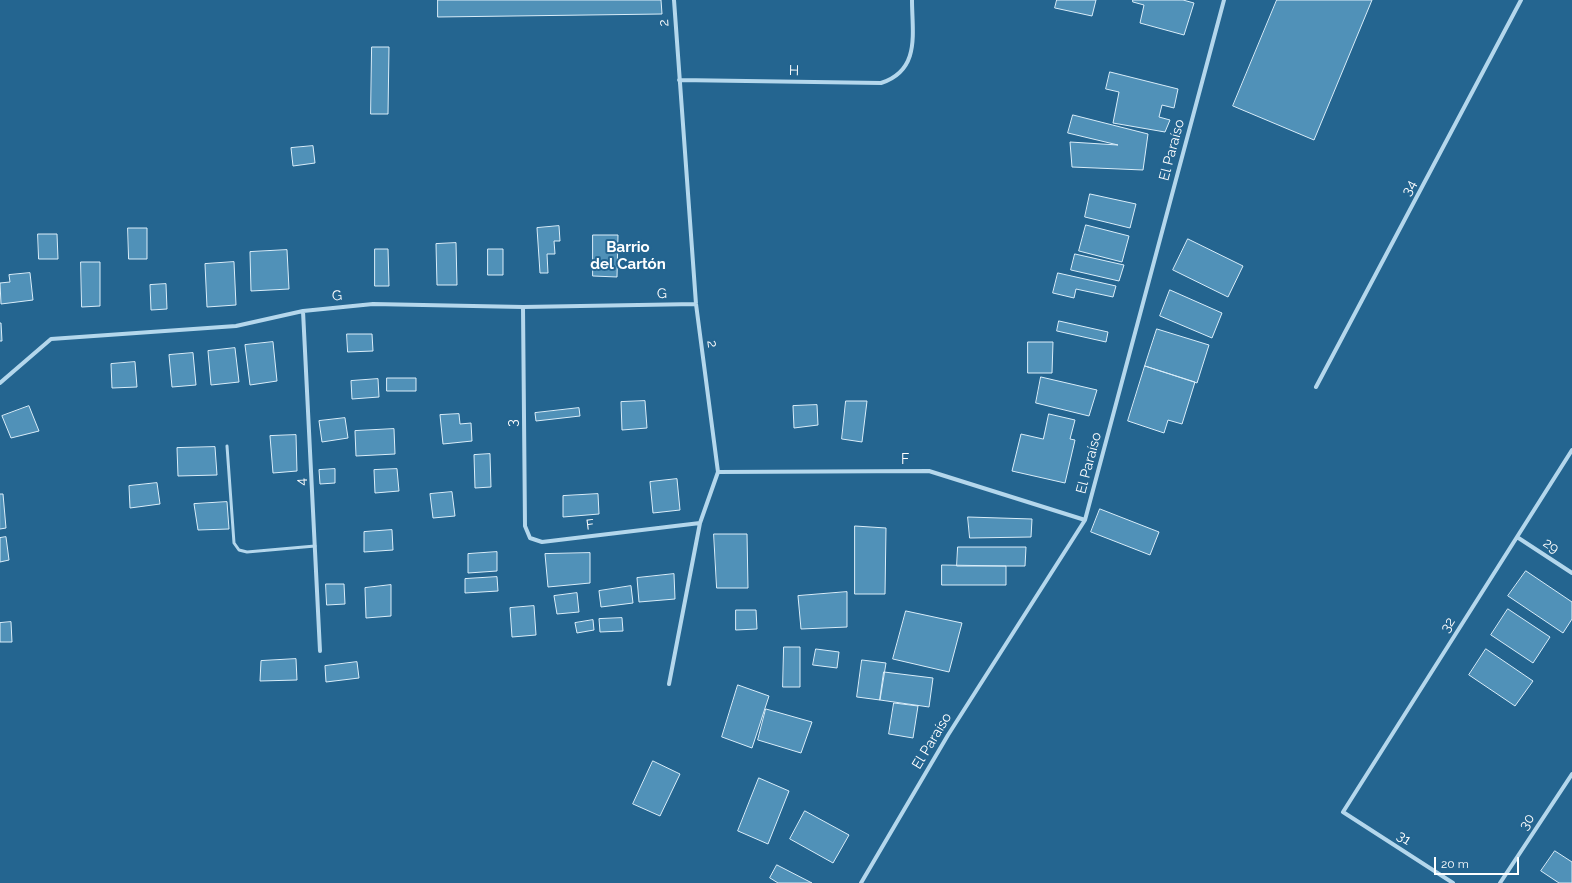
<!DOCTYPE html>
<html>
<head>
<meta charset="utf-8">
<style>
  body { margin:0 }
  #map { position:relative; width:1572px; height:883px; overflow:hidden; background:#246590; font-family:Raleway,sans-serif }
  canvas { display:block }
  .scale { position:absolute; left:1434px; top:857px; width:85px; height:18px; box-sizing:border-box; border:2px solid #fff; border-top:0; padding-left:5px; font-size:12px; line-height:14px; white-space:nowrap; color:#fff; -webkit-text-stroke:3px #246590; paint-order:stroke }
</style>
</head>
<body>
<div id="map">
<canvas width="1572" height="883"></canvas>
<div class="scale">20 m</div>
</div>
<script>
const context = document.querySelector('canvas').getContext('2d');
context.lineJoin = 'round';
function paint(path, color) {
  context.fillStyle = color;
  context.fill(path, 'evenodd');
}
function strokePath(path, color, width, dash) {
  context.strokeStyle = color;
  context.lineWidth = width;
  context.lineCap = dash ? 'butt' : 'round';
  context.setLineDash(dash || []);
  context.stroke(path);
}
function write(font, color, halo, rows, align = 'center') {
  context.font = font + ' Raleway,sans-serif';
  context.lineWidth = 4;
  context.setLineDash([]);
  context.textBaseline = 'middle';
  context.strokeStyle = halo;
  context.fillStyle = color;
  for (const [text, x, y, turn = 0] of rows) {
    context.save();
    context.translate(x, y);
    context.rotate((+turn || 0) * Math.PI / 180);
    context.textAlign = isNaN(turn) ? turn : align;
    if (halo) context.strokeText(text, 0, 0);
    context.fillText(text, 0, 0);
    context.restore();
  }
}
const building = new Path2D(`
  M 438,0 L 661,0 L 662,14 L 438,17 Z
  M 1057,0 L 1096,0 L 1092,16 L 1055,8 Z
  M 1133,0 L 1183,0 L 1194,3 L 1184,35 L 1140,23 L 1144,5 L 1133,2 Z
  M 1277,0 L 1372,0 L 1314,140 L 1233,106 Z
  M 372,47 L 389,47 L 388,114 L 371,114 Z
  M 1110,72 L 1178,89 L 1174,108 L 1162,105 L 1159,117 L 1170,120 L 1165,132 L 1113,123 L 1119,92 L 1106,89 Z
  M 1073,115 L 1148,134 L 1143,170 L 1072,167 L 1070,142 L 1118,145 L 1068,133 Z
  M 313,146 L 315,163 L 293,166 L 291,148 Z
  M 1090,194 L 1136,204 L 1130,228 L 1085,217 Z
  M 1086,225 L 1129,236 L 1122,262 L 1079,251 Z
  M 559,226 L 560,241 L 554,241 L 555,254 L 547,254 L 548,273 L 540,273 L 537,228 Z
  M 128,228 L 147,228 L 147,259 L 129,259 Z
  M 38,234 L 57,234 L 58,259 L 39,259 Z
  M 593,235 L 618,235 L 617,277 L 593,276 Z
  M 1188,239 L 1243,266 L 1228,297 L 1173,270 Z
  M 456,243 L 457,285 L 437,285 L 436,244 Z
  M 375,249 L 388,249 L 389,286 L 375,286 Z
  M 488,249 L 503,249 L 503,275 L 488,275 Z
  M 287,250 L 289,289 L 251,291 L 250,252 Z
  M 1075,254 L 1124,265 L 1119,281 L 1071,270 Z
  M 81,262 L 100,262 L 100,306 L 82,307 Z
  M 234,262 L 236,305 L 207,307 L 205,264 Z
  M 30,273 L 33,300 L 1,304 L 0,283 L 10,282 L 9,275 Z
  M 1058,273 L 1116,286 L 1113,297 L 1076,289 L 1074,298 L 1053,293 Z
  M 166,284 L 167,309 L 151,310 L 150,285 Z
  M 1170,290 L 1222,313 L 1212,338 L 1160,316 Z
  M 1059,321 L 1108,332 L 1106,342 L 1057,331 Z
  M 0,323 L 1,323 L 2,341 L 0,341 Z
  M 1157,329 L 1209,345 L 1197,383 L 1145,366 Z
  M 347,334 L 372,334 L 373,351 L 348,352 Z
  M 273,342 L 277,381 L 250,385 L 245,345 Z
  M 1028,342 L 1053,342 L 1052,373 L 1028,373 Z
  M 235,348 L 239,382 L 211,385 L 208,351 Z
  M 193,353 L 196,385 L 172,387 L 169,355 Z
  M 135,362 L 137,387 L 112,388 L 111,364 Z
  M 1145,366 L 1195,382 L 1182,424 L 1168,420 L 1164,433 L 1128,421 Z
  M 1041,377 L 1097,390 L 1089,416 L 1036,403 Z
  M 387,378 L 416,378 L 416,391 L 387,391 Z
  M 378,379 L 379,397 L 352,399 L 351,381 Z
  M 645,401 L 647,428 L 622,430 L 621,402 Z
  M 846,401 L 867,401 L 862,442 L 842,439 Z
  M 817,405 L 818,425 L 794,428 L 793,406 Z
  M 29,406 L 39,431 L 11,438 L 2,416 Z
  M 579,408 L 580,416 L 536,421 L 535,413 Z
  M 459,414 L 460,424 L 471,423 L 472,441 L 443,444 L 440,415 Z
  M 1049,414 L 1075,420 L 1070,439 L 1075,440 L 1065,483 L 1012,471 L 1021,434 L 1043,439 Z
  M 345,418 L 348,438 L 322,442 L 319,421 Z
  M 394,429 L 395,454 L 356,456 L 355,431 Z
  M 296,435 L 297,471 L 273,473 L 270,436 Z
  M 215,447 L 217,475 L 178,476 L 177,448 Z
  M 490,454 L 491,487 L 475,488 L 474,455 Z
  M 335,469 L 335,483 L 320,484 L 319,470 Z
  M 397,469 L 399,491 L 375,493 L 374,470 Z
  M 677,479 L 680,510 L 653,513 L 650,482 Z
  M 157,483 L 160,504 L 130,508 L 129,486 Z
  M 452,492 L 455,516 L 433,518 L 430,494 Z
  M 0,494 L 3,494 L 6,528 L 0,529 Z
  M 598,494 L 599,514 L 563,517 L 563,496 Z
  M 227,502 L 229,529 L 198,530 L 194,504 Z
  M 1100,509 L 1159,532 L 1150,555 L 1091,532 Z
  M 968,517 L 1032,519 L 1031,537 L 970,538 Z
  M 855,526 L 886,528 L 885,594 L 855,594 Z
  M 392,530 L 393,550 L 364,552 L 364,532 Z
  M 714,534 L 747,534 L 748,588 L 717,588 Z
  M 6,537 L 9,560 L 0,562 L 0,538 Z
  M 958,547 L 1026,547 L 1025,566 L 957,566 Z
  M 497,552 L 497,571 L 468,573 L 468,554 Z
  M 590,553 L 590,583 L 548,587 L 545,554 Z
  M 942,565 L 1006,566 L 1006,585 L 942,585 Z
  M 1526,571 L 1572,602 L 1572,619 L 1563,633 L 1508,596 Z
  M 674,574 L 675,599 L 639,602 L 637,578 Z
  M 497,577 L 498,591 L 465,593 L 465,579 Z
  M 326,584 L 344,584 L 345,604 L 327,605 Z
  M 391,585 L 391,616 L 366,618 L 365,588 Z
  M 631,586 L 633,603 L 601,607 L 599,591 Z
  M 847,592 L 847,627 L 801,629 L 798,596 Z
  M 577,593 L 579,612 L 557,614 L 554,596 Z
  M 534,606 L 536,635 L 512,637 L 510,608 Z
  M 1508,609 L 1550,637 L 1533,663 L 1491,635 Z
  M 736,610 L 756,610 L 757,629 L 736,630 Z
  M 906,611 L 962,623 L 949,672 L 893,659 Z
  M 622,618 L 623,631 L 600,632 L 599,619 Z
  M 593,620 L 594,630 L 577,633 L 575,623 Z
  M 11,622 L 12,642 L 0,642 L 0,623 Z
  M 784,647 L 800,647 L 800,687 L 783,687 Z
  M 816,649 L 839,652 L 837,668 L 813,665 Z
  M 1486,649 L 1533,681 L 1515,706 L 1469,675 Z
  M 296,659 L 297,680 L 260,681 L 261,661 Z
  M 862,660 L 886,663 L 880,700 L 857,697 Z
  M 357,662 L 359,678 L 326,682 L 325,666 Z
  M 884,672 L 933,678 L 929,707 L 880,700 Z
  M 738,685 L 769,696 L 752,748 L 722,737 Z
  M 894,703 L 918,706 L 913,738 L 889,734 Z
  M 766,709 L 812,722 L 801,753 L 758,740 Z
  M 653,761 L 680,774 L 660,816 L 633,804 Z
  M 759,778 L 789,791 L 768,844 L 738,831 Z
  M 805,811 L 849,835 L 833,863 L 790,839 Z
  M 1555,851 L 1572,862 L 1572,883 L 1559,883 L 1541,871 Z
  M 777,865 L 812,883 L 778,883 L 770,878 Z`);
const lane = new Path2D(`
  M 227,446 L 234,543 L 239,550 L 247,552 L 315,546`);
const street = new Path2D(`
  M 679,80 L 881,83 C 921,70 912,33 912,0
  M 523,307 L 525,526 L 530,538 L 542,542 L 700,523
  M 303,311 L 320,651
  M 0,383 L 51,339 L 236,326 L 303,311 L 373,304 L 523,307 L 696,304
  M 1316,387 L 1521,0
  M 718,472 L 929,471 L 1085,520
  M 1517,537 L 1572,573
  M 669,684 L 700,523 L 718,472 L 696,304 L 674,0
  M 861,883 L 948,735 L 1085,520 L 1224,0
  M 1453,883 L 1343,812 L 1572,450
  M 1500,883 L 1572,774`);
const streetNames = [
  ["2",664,23,-94],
  ["H",794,71,1],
  ["El Paraíso",1172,150,-75],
  ["34",1409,188,-62],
  ["G",662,294,-1],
  ["G",337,296,-6],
  ["2",712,344,82],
  ["3",513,423,-90],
  ["F",905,460],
  ["El Paraíso",1089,463,-75],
  ["4",301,482,-93],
  ["F",590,525,-7],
  ["29",1551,546,33],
  ["32",1448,625,-58],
  ["El Paraíso",932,741,-59],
  ["30",1527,822,-57],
  ["31",1404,838,33]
];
const neighbourhoodNames = [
  ["Barrio",628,247],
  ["del Cartón",628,264]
];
paint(building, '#5091b8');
strokePath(building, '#d9edf9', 1);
strokePath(lane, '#b4d7ec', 3);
strokePath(street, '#b4d7ec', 4);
write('14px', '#fff', '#246590', streetNames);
write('bold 15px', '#fff', '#246590', neighbourhoodNames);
</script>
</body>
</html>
